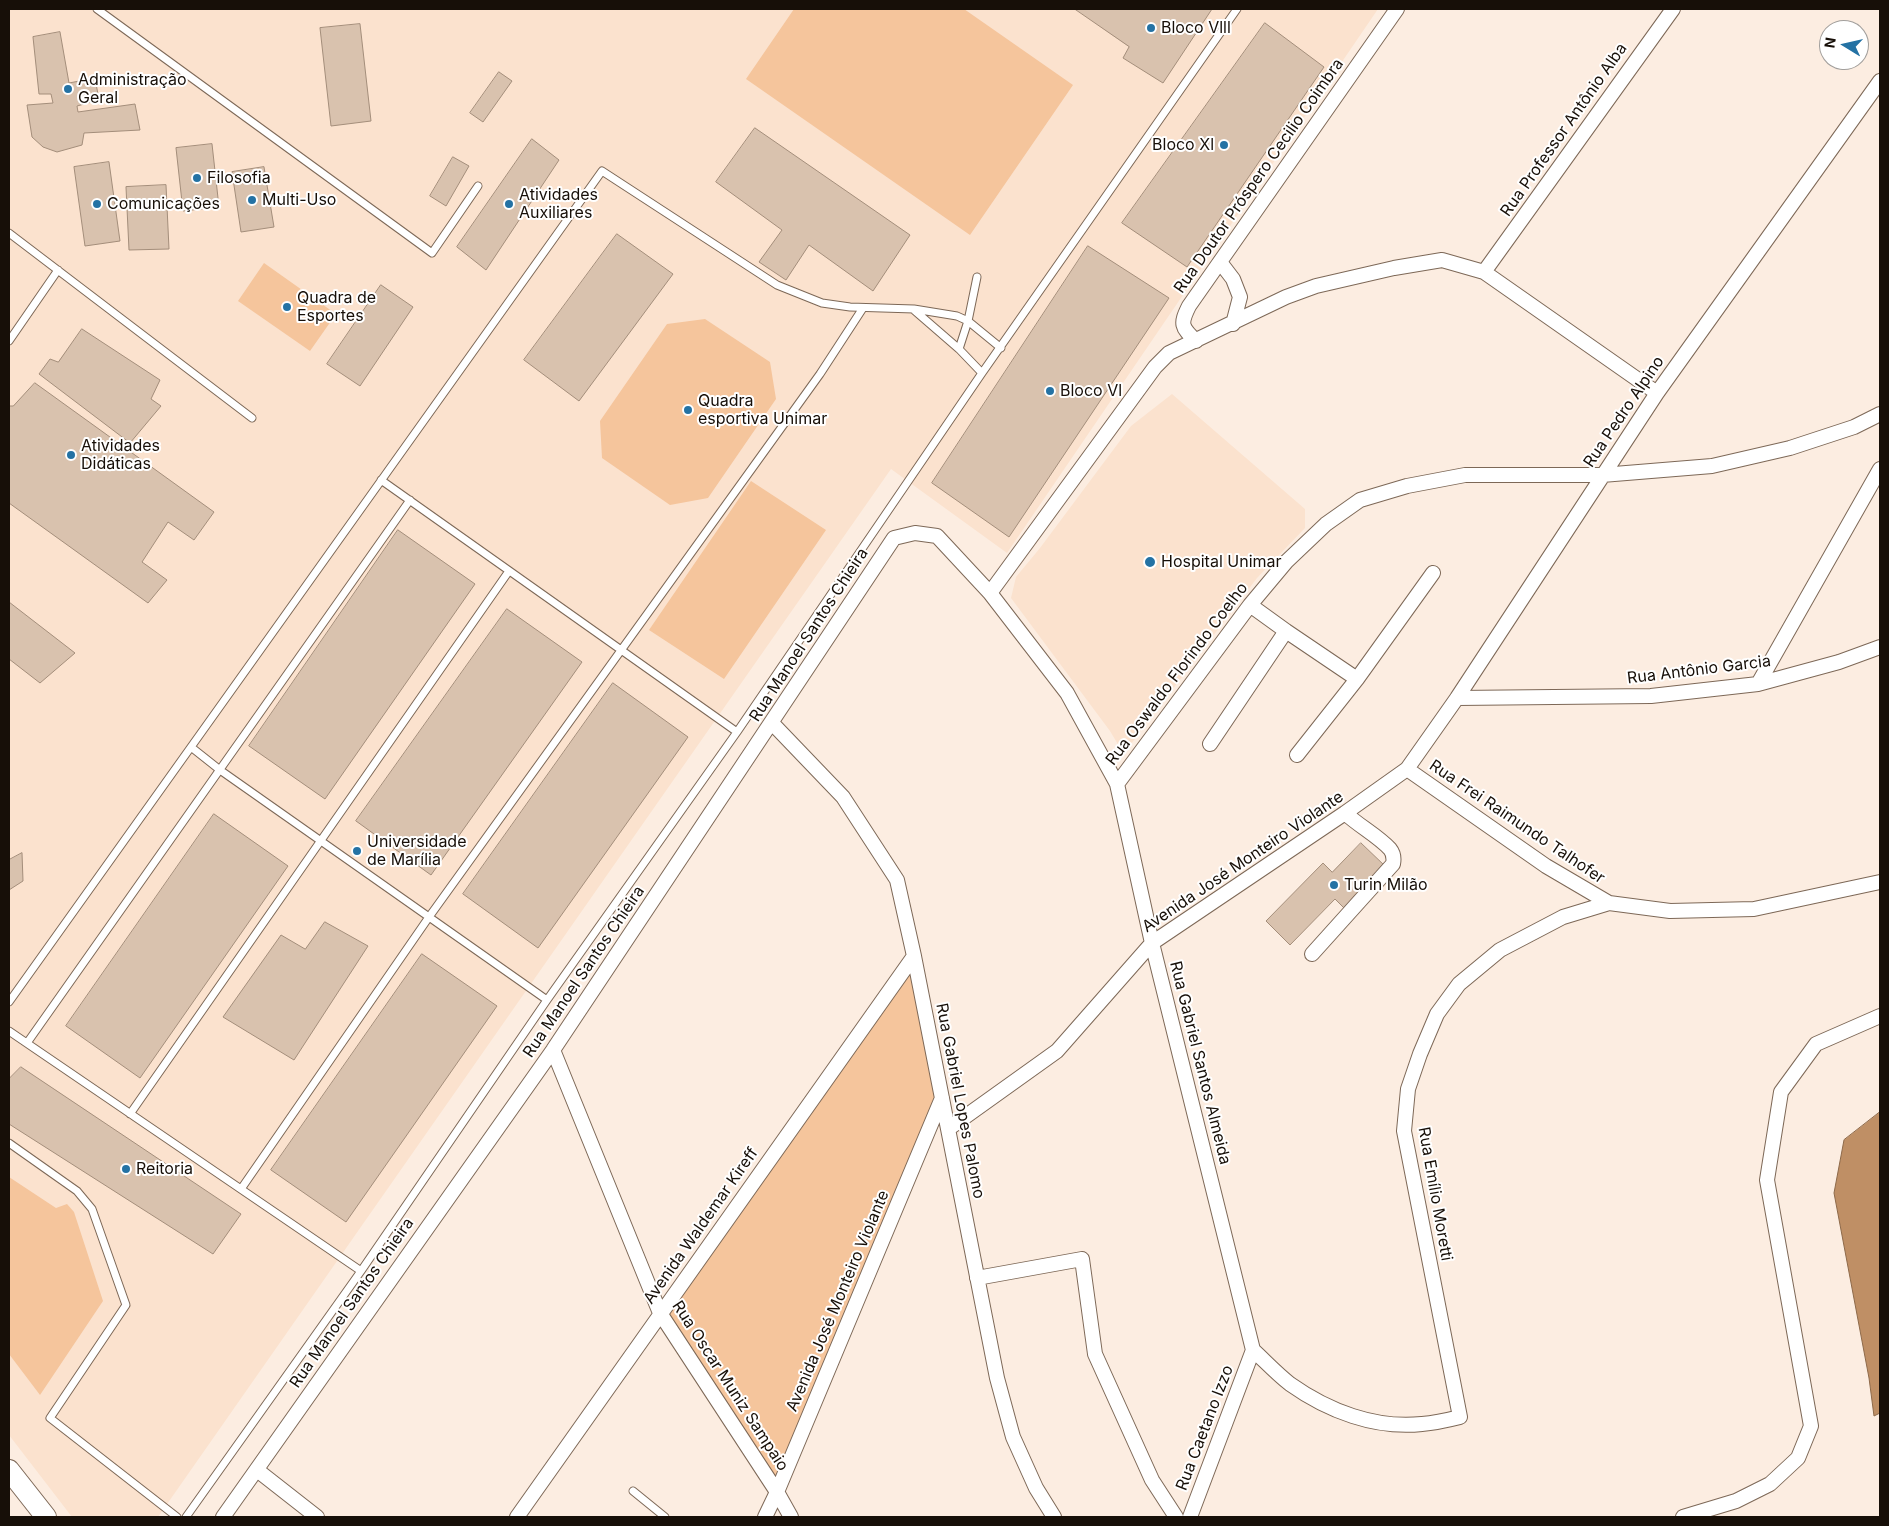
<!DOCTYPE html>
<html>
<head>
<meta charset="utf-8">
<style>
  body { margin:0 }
  #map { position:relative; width:1889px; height:1526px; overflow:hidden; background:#fcede1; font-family:Inter,sans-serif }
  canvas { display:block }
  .frame { position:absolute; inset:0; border:10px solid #170f08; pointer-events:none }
  .north { position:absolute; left:1819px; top:20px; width:50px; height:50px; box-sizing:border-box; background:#fff; border:1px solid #a29f9c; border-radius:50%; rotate:279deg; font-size:14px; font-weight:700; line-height:20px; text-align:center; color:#170f08 }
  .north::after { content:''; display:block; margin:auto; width:18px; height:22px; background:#2472a4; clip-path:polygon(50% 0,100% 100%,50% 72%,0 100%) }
</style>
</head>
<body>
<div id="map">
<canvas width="1889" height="1526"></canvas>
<div class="frame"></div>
<div class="north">N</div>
</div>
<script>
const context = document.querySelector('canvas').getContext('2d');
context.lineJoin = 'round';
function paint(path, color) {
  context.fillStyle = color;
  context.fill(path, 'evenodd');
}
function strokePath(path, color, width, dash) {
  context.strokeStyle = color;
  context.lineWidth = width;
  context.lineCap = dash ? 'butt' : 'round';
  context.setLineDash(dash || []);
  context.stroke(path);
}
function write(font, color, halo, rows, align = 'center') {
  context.font = font + ' Inter,sans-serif';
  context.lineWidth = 4;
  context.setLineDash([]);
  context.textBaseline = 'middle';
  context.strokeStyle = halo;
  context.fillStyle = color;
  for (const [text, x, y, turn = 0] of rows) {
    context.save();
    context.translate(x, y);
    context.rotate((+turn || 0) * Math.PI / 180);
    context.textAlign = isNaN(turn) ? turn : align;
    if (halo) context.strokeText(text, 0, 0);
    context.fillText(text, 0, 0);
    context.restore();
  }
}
const built = new Path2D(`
  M 9,9 L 1378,9 L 1007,553 L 891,469 L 158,1517 L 72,1517 L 9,1435 Z
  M 1172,394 L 1305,509 L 1305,528 L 1257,578 L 1131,744 L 1119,746 L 1110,731 L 1011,598 L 1016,577 L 1040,548 L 1131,426 Z`);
const green = new Path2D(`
  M 794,9 L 964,9 L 1073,85 L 970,235 L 746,79 Z
  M 264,263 L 336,314 L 310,351 L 238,301 Z
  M 705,319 L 770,362 L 776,399 L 708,498 L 670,505 L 602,458 L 600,421 L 667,324 Z
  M 751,481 L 826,530 L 724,679 L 649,630 Z
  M 914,956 L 942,1098 L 777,1492 L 660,1313 Z
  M 9,1177 L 56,1208 L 67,1204 L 74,1212 L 103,1301 L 40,1395 L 9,1354 Z`);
const water = new Path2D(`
  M 1880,1112 L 1880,1413 L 1874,1416 L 1869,1378 L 1834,1193 L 1844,1140 Z`);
const building = new Path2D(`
  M 1075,9 L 1212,9 L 1163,83 L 1123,58 L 1129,47 Z
  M 1265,23 L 1324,67 L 1187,267 L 1122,223 Z
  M 360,24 L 371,121 L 331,126 L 320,28 Z
  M 60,32 L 69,83 L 95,78 L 99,100 L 77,106 L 78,112 L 135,104 L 140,130 L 84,133 L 82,145 L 57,152 L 43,147 L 32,137 L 27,105 L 53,103 L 51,94 L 39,94 L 33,37 Z
  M 499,72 L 512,81 L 483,122 L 470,113 Z
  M 755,128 L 910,235 L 873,291 L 809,245 L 786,280 L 759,262 L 782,230 L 716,182 Z
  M 532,139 L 559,160 L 486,270 L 457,247 Z
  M 212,144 L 219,207 L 183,211 L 176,148 Z
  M 453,157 L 469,166 L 446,206 L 430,196 Z
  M 109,162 L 120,241 L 85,246 L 74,167 Z
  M 264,167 L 274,227 L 241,232 L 232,172 Z
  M 166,185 L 169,249 L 129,250 L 126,187 Z
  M 617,234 L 673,274 L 579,401 L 524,360 Z
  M 1088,246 L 1169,298 L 1009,537 L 932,483 Z
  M 381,285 L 413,307 L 360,386 L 327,364 Z
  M 82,329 L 160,380 L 151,399 L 161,406 L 130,443 L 39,374 L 50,359 L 58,362 Z
  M 35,383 L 214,512 L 194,540 L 168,522 L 142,562 L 167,580 L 148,603 L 9,503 L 9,406 L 13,406 Z
  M 398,530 L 475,584 L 325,799 L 249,746 Z
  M 9,602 L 75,653 L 40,683 L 9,659 Z
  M 507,609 L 582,662 L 431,875 L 356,821 Z
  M 613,683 L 688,737 L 538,948 L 463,894 Z
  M 214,814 L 288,866 L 140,1078 L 66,1026 Z
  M 1361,843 L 1385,866 L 1344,908 L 1335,899 L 1290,945 L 1266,921 L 1323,863 L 1332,872 Z
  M 22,853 L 23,881 L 9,890 L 9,860 Z
  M 325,922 L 368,946 L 294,1060 L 223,1017 L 281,935 L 305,949 Z
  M 422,954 L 497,1006 L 346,1222 L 271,1170 Z
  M 21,1067 L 241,1214 L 213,1254 L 9,1124 L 9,1079 Z`);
const lane = new Path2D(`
  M 97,9 L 432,253 L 478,186
  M 9,233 L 252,418
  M 914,310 L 959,349 L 982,373
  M 9,341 L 58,270
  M 959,349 L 968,321 L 977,277
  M 737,732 L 982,373 L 1237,9
  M 191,747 L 220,770 L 547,1000
  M 9,1002 L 602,171 L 777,285 L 822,303 L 850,307 L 914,309 L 957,316 L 968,321 L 1001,348
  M 9,1031 L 361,1271 L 186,1517
  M 27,1043 L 410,500
  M 130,1114 L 509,571
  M 9,1143 L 77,1191 L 92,1209 L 126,1305 L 50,1418 L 177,1517
  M 241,1189 L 429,917 L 820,374 L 863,308
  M 361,1271 L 547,1000 L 737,732 L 381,480
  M 633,1491 L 665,1517`);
const street = new Path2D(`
  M 1220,262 L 1233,279 L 1240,297 L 1233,324
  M 1484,272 L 1673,9
  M 1196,341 C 1181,327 1180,324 1189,306 L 1397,9
  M 990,593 L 1155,367 L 1169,353 L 1286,297 L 1316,286 L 1394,268 L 1442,260 L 1484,272 L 1657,393
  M 1250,605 L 1286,631 L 1357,679
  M 1758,684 L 1880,469
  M 1457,698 L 1651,696 L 1758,684 L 1839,662 L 1880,647
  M 772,723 L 843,797 L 897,880 L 914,956 L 997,1378 L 1013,1437 L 1036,1488 L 1054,1517
  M 1210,744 L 1286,631
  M 1297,755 L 1357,679 L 1433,573
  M 1407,769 L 1546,866 L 1609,903
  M 1117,784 L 1250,605 L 1286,562 L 1326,524 L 1360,500 L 1407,486 L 1465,475 L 1602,475 L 1712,466 L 1790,448 L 1854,427 L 1880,414
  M 1312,954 L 1393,864 C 1394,859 1394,854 1390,849 C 1378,836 1359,826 1345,813
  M 553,1050 L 660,1313 L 777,1492 L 791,1517
  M 948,1129 L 1057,1051 L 1152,943 L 1345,813 L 1407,769 L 1457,698 L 1657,393 L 1880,81
  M 977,1278 L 1082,1259 L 1095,1354 L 1152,1480 L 1176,1517
  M 257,1470 L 317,1517
  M 223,1517 L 553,1050 L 894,538 L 915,533 L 937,536 L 990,593 L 1067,693 L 1117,784 L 1152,943 L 1253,1350 C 1265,1361 1277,1374 1290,1384 C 1328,1411 1375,1429 1422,1424 C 1435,1423 1448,1420 1460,1417 L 1404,1131 L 1408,1089 L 1420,1054 L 1437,1014 L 1459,984 L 1500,950 L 1563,917 L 1609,903 L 1670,911 L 1754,909 L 1880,882
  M 517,1517 L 914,956
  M 765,1517 L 777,1492 L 942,1098
  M 1190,1517 L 1253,1350
  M 1683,1517 L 1736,1501 L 1770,1484 L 1798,1458 L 1811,1426 L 1767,1180 L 1781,1092 L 1816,1044 L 1880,1016`);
const secondary = new Path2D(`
  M 9,1470 L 46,1517`);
const markers = [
  [1151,28,5,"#2472a4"],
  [68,89,5,"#2472a4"],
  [1224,145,5,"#2472a4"],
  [197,178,5,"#2472a4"],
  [252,200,5,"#2472a4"],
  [97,204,5,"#2472a4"],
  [509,204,5,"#2472a4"],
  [287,307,5,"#2472a4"],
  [1050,391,5,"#2472a4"],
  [688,410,5,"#2472a4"],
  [71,455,5,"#2472a4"],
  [1150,562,6,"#2472a4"],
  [357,851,5,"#2472a4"],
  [1334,885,5,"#2472a4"],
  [126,1169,5,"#2472a4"]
];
const poiNames = [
  ["Bloco Vlll",1161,28],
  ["Administração",78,80],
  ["Geral",78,98],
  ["Bloco Xl",1214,145,"right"],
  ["Filosofia",207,178],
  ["Atividades",519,195],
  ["Auxiliares",519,213],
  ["Multi-Uso",262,200],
  ["Comunicações",107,204],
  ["Quadra de",297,298],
  ["Esportes",297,316],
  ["Bloco Vl",1060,391],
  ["Quadra",698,401],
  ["esportiva Unimar",698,419],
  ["Atividades",81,446],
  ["Didáticas",81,464],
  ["Hospital Unimar",1161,562],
  ["Universidade",367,842],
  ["de Marília",367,860],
  ["Turin Milão",1344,885],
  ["Reitoria",136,1169]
];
const streetNames = [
  ["Rua Professor Antônio Alba",1564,130,-55],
  ["Rua Doutor Próspero Cecilio Coimbra",1259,176,-55],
  ["Rua Pedro Alpino",1624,412,-56],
  ["Rua Manoel Santos Chieira",809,635,-57],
  ["Rua Antônio Garcia",1699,670,-7],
  ["Rua Oswaldo Florindo Coelho",1177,674,-53],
  ["Rua Frei Raimundo Talhofer",1517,822,34],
  ["Avenida José Monteiro Violante",1243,862,-34],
  ["Rua Manoel Santos Chieira",584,972,-56],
  ["Rua Gabriel Santos Almeida",1200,1063,76],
  ["Rua Gabriel Lopes Palomo",960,1101,79],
  ["Rua Emílio Moretti",1435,1194,80],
  ["Avenida Waldemar Kireff",701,1226,-55],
  ["Avenida José Monteiro Violante",838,1301,-67],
  ["Rua Manoel Santos Chieira",352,1303,-55],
  ["Rua Oscar Muniz Sampaio",730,1386,57],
  ["Rua Caetano Izzo",1205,1428,-69]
];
paint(built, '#fbe2ce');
paint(green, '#f5c59c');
paint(water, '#bf8f65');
strokePath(water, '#8d6949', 1);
paint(building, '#d9c2ae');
strokePath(building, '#a48e7b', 1);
strokePath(lane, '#7d6857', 9);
strokePath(street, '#7d6857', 16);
strokePath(secondary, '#7d6857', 22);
strokePath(lane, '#fff', 7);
strokePath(street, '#fff', 14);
strokePath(secondary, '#fff', 20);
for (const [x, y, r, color] of markers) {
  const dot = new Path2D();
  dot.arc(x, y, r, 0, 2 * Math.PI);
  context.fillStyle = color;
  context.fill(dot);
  strokePath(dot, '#fff', 2);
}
write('16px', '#170f08', '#fff', poiNames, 'left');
write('16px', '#170f08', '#fff', streetNames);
</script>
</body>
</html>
